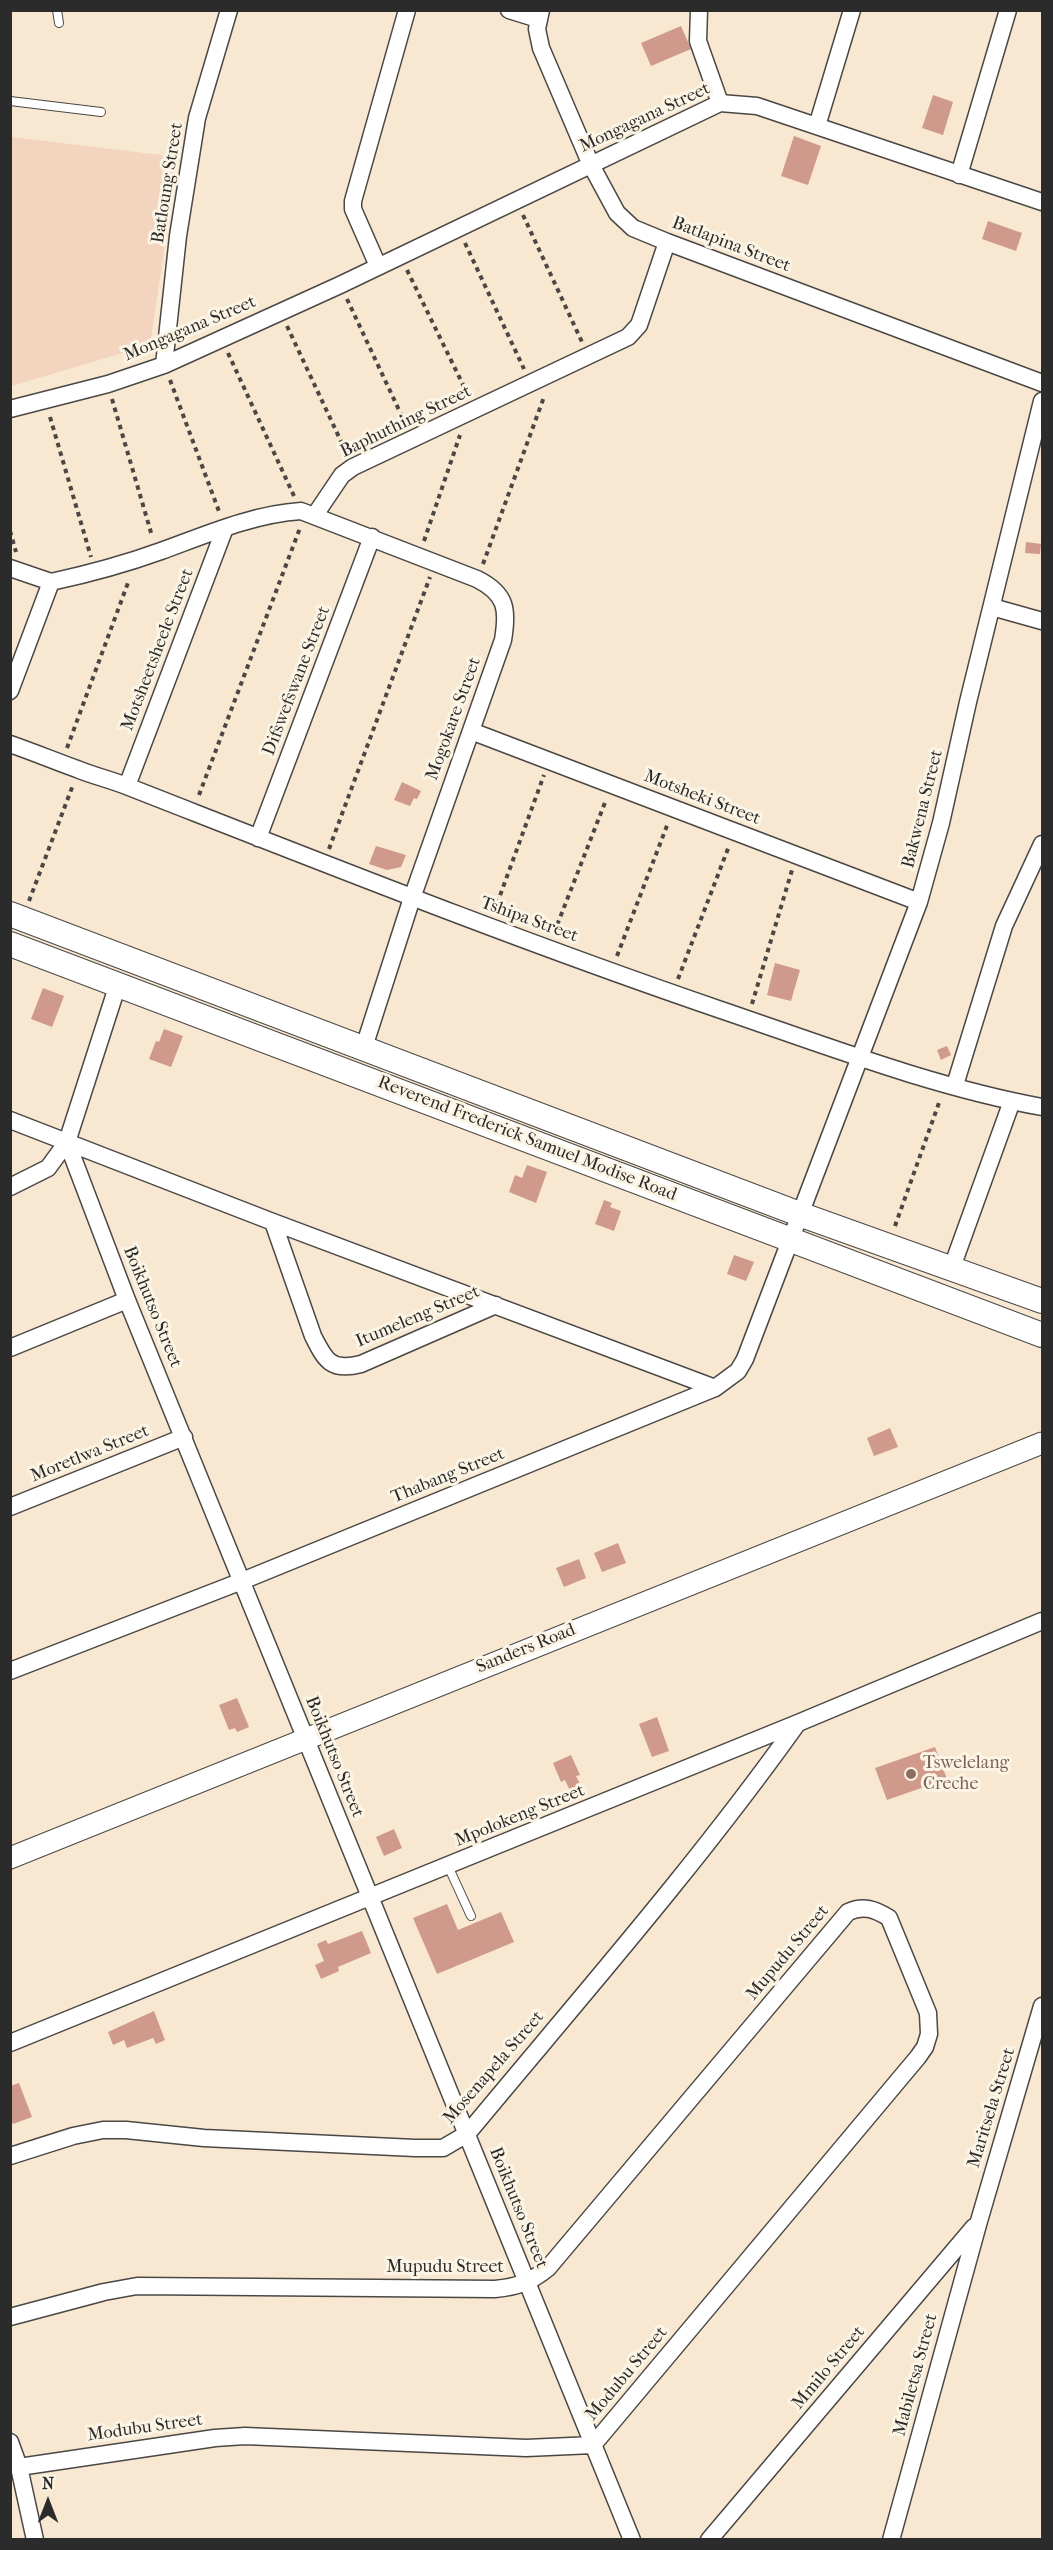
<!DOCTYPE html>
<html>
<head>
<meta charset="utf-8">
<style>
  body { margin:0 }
  #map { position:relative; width:1053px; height:2550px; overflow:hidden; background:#f8e8d1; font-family:"IM FELL French Canon",serif }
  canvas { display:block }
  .frame { position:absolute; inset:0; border:12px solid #2b2b2b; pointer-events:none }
  .north { position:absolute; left:18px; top:2472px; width:60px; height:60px; -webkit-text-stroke:4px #fcf5e5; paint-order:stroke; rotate:0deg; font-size:16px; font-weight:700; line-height:24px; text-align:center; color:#2b2b2b }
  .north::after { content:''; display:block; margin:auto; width:21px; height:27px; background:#2b2b2b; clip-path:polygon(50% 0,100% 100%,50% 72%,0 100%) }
</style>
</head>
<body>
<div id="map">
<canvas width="1053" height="2550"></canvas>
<div class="frame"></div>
<div class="north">N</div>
</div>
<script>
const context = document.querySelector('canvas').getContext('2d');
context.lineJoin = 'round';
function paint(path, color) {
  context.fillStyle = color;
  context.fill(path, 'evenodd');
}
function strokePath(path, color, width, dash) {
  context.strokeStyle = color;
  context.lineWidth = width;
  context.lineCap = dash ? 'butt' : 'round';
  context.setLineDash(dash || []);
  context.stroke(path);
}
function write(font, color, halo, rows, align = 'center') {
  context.font = font + ' "IM FELL French Canon",serif';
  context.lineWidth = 6;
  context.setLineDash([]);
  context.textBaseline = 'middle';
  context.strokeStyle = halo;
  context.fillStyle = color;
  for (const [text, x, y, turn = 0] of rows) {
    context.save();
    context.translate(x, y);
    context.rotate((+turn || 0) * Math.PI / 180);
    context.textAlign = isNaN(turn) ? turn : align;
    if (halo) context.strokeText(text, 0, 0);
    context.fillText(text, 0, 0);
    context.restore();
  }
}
const built = new Path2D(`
  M 11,137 L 178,157 L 150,345 L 11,386 Z`);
const building = new Path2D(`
  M 681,26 L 691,49 L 651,66 L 641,43 Z
  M 933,95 L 953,102 L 943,135 L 922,128 Z
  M 794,136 L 821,146 L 808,185 L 781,176 Z
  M 988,221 L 1022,233 L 1016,251 L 982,239 Z
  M 1026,542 L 1041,544 L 1040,554 L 1025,553 Z
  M 402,782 L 421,791 L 417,799 L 414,798 L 410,806 L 394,800 Z
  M 376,846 L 406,855 L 401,867 L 387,870 L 369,864 Z
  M 775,963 L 800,970 L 791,1001 L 767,995 Z
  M 43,988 L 64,996 L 52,1027 L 31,1019 Z
  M 164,1029 L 183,1036 L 171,1067 L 149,1059 L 156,1041 L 159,1042 Z
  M 947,1046 L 951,1055 L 941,1060 L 937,1050 Z
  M 527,1165 L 547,1172 L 536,1203 L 509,1192 L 515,1175 L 522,1178 Z
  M 604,1200 L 612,1203 L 610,1207 L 621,1211 L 614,1231 L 595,1224 Z
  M 734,1255 L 754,1262 L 746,1281 L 727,1274 Z
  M 890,1428 L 898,1447 L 874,1456 L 867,1438 Z
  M 618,1543 L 626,1563 L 602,1572 L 594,1553 Z
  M 579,1559 L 586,1578 L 564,1587 L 556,1568 Z
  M 237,1698 L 249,1727 L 237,1732 L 235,1728 L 229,1730 L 219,1705 Z
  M 657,1717 L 669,1751 L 652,1757 L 639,1724 Z
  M 935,1747 L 947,1779 L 887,1800 L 875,1768 Z
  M 571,1755 L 580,1775 L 576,1776 L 582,1788 L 571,1793 L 565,1780 L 561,1782 L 553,1763 Z
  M 394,1829 L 402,1848 L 384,1856 L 376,1837 Z
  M 447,1904 L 458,1930 L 501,1912 L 514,1942 L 437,1974 L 413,1918 Z
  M 362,1931 L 371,1953 L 338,1967 L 339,1971 L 321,1979 L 315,1965 L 324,1961 L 317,1944 L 326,1940 L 328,1944 Z
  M 154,2011 L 165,2040 L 156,2044 L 153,2038 L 127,2048 L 124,2040 L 113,2045 L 108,2032 Z
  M 19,2083 L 32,2117 L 13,2124 L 10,2118 L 10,2086 Z`);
const path = new Path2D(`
  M 523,215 L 582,342
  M 465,243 L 524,369
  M 407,270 L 468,395
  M 347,299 L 406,425
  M 287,326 L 346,452
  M 228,353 L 294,496
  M 170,380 L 220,514
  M 112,399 L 152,536
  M 50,417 L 91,557
  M 10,531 L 16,552
  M 424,541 L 460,435
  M 483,564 L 544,397
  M 67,748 L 129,580
  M 199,795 L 300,528
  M 329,849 L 430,577
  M 29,901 L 73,785
  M 494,912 L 544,775
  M 554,933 L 606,800
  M 617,956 L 668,823
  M 678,979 L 729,846
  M 752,1004 L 792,870
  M 895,1226 L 940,1100`);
const service = new Path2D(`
  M 57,10 L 59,23
  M 10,101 L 101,112
  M 448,1866 L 471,1916`);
const minor = new Path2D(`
  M 509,10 L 538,19
  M 541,10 L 537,29 L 541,48 L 591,165 L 617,213 L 633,228 L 667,242 L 1042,383
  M 699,10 L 698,41 L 720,103
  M 817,126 L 852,10
  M 959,175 L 1008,10
  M 378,266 L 353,209 L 353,201 L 407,10
  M 164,365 L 178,236 L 197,118 L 229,10
  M 10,409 L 108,384 L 164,365 L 340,285 L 720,103 L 757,106 L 1042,202
  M 315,515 L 342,475 L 353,467 L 628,337 L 639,325 L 667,242
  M 10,568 L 51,582
  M 51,582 C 88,574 125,564 161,551 C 205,535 253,514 301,511 L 477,579 C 507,594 508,610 503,640 L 412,898 L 364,1047
  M 992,607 L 1042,621
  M 10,691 L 51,582
  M 471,731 L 919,902
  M 10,744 C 33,752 55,761 77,769 C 94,776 112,780 129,787 C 326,864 522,942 721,1010 C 827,1046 933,1087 1042,1107
  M 127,786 L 225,528
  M 258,838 L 372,537
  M 955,1085 L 1004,926 L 1042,844
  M 10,1120 L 273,1222 L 715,1388
  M 67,1142 L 127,1300 L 632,2540
  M 10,1187 L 48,1168 L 67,1142 L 118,984
  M 273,1222 L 313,1336 C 325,1360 331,1372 361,1364 L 496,1305
  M 951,1270 L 1012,1101
  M 10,1348 L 127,1300
  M 10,1507 L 184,1437
  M 10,1671 L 242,1581 L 715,1388 L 738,1371 L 745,1359 L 919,902 L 941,823 L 968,702 L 1042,401
  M 10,2043 L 798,1723 L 1042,1621
  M 10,2156 L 73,2136 L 103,2130 L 126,2130 L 204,2138 L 415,2148 L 443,2148 L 467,2134 C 579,1999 695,1867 797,1724
  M 10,2317 L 104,2292 L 137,2286 L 495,2289 C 517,2287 531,2282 548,2268 L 848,1912 C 863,1905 875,1909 889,1918 L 928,2013 L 929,2034 L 925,2047 L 918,2057 L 593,2445 L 526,2448 L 245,2436 L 215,2438 L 19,2467
  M 10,2442 L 19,2467 L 35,2540
  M 709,2540 L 974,2227
  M 891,2540 L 979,2221 L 1042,2006`);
const tertiary = new Path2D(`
  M 10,1858 L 1042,1443`);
const secondary = new Path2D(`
  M 10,914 L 802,1215 L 1042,1301
  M 10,944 L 1042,1335`);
const markers = [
  [911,1774,6,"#8d6e63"]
];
const streetNames = [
  ["Mongagana Street",645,118,-25],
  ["Batloung Street",168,183,-81],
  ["Batlapina Street",731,245,21],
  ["Mongagana Street",190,329,-23],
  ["Baphuthing Street",406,422,-26],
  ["Motsheetsheele Street",158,650,-69],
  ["Difswefswane Street",297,681,-69],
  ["Mogokare Street",454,719,-70],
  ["Motsheki Street",702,798,21],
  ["Bakwena Street",923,809,-76],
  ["Tshipa Street",529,920,20],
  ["Reverend Frederick Samuel Modise Road",527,1139,21],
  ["Boikhutso Street",152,1307,68],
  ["Itumeleng Street",418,1317,-23],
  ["Moretlwa Street",90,1454,-22],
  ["Thabang Street",448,1476,-22],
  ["Sanders Road",526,1649,-22],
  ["Boikhutso Street",334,1757,68],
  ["Mpolokeng Street",520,1816,-22],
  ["Mupudu Street",788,1953,-50],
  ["Mosenapela Street",494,2068,-49],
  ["Maritsela Street",992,2108,-73],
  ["Boikhutso Street",518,2208,68],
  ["Mupudu Street",445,2268],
  ["Mmilo Street",829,2368,-50],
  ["Modubu Street",627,2374,-50],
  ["Mabiletsa Street",916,2375,-75],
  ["Modubu Street",145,2428,-8]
];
const educationNames = [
  ["Tswelelang",923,1764],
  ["Creche",923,1785]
];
paint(built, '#f3d4be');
paint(building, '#cf998c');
strokePath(service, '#4a4744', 10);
strokePath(minor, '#4a4744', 19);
strokePath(tertiary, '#4a4744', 23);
strokePath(secondary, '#4a4744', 26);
strokePath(path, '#4a4744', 4, [4.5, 4.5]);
strokePath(service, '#fff', 8);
strokePath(minor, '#fff', 16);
strokePath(tertiary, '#fff', 21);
strokePath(secondary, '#fff', 24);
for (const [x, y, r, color] of markers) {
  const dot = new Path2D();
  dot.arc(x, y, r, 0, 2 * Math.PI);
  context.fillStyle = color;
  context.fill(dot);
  strokePath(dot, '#fcf5e5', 2);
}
write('18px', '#2b2b2b', '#fcf5e5', streetNames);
write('18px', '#785e54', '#fcf5e5', educationNames, 'left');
</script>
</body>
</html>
